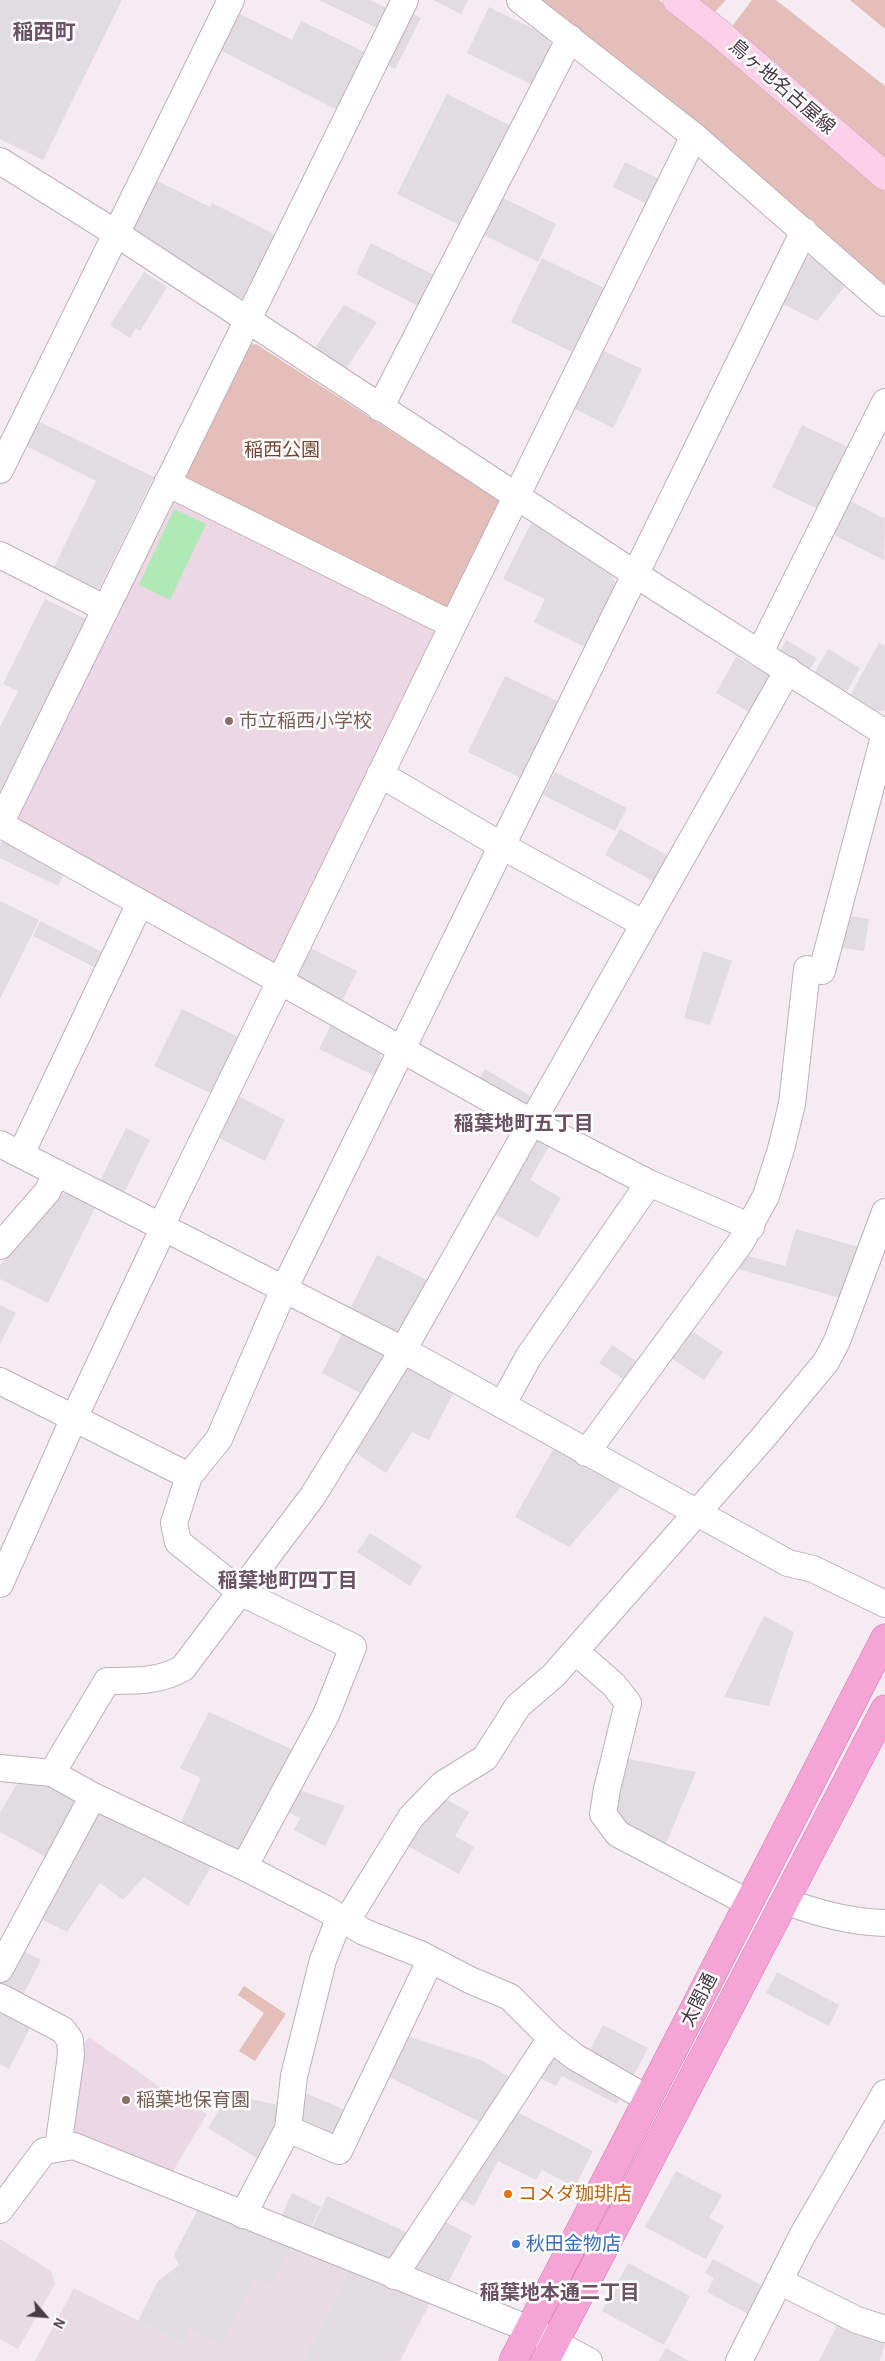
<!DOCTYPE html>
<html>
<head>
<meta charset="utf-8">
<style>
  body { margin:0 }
  #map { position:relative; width:885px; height:2361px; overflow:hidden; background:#f4ecf1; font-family:"Alegreya Sans",sans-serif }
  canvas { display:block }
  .north { position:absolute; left:20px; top:2291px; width:50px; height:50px; -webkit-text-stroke:4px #fff; paint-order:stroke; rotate:117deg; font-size:14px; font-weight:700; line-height:20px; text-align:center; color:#483a44 }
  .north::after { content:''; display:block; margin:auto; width:18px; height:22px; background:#483a44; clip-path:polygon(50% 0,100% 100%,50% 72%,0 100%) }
</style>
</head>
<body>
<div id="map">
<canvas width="885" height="2361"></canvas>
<div class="north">N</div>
</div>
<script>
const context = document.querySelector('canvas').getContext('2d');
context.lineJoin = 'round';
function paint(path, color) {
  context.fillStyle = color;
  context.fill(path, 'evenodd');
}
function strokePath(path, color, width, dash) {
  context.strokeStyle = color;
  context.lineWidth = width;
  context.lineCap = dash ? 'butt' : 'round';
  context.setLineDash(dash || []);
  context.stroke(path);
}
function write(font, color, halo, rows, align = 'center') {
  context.font = font + ' "Alegreya Sans","Noto Sans JP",sans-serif';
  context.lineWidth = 5;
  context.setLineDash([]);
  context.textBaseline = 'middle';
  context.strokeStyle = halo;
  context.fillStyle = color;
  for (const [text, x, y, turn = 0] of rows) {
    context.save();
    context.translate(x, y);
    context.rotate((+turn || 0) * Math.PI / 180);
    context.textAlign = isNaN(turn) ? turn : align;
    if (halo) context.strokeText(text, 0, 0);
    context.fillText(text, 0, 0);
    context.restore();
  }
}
const residential = new Path2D(`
  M 242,2225 L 431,2301 L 400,2361 L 35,2361 L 74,2288 L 184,2344 Z
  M 0,2239 L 51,2271 L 55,2284 L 18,2349 L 0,2339 Z`);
const education = new Path2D(`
  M 178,496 L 439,625 L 279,964 L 272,965 L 20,820 L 16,809 L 166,503 Z
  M 89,2037 L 157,2085 L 207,2114 L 173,2171 L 65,2129 L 80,2048 Z`);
const green = new Path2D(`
  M 539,0 L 659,0 L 682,18 L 885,191 L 885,287 Z
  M 696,0 L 726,0 L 713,14 Z
  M 752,0 L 776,0 L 885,86 L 885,161 L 730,29 Z
  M 850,0 L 885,0 L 885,29 Z
  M 256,344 L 498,500 L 501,510 L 453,608 L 442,612 L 181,475 L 243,346 Z
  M 244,1986 L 286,2014 L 255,2061 L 239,2051 L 264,2013 L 238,1995 Z`);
const parking = new Path2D(`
  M 0,0 L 122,0 L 43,160 L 0,139 Z
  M 319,0 L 370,0 L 389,9 L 379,29 Z
  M 433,0 L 468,0 L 461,14 Z
  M 489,7 L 546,35 L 551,46 L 533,85 L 467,53 Z
  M 234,11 L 292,40 L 301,21 L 367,53 L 339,111 L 216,48 Z
  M 407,11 L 421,18 L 395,69 L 381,62 Z
  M 447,94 L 513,127 L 463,227 L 397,194 Z
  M 625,162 L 663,181 L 651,206 L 613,187 Z
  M 153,179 L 210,207 L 212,203 L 278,236 L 247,296 L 236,300 L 134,232 L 132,224 Z
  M 499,196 L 556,224 L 538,262 L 480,233 Z
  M 371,243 L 438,277 L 422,308 L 356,274 Z
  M 803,257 L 812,257 L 846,285 L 817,321 L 781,303 Z
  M 542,258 L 608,290 L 576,354 L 511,322 Z
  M 144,272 L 167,287 L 140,331 L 136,328 L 130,338 L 110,325 Z
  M 344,305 L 377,322 L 344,372 L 313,351 Z
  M 602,350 L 642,369 L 613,428 L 573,408 Z
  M 36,420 L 154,477 L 99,589 L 54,567 L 96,481 L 24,445 Z
  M 802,425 L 854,450 L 824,512 L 772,487 Z
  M 845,498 L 885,519 L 884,560 L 828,532 Z
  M 531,523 L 612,576 L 616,584 L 585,647 L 534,622 L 545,599 L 503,579 Z
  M 45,599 L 86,619 L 0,792 L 0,727 L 18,691 L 3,684 Z
  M 786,640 L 817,658 L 808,672 L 778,654 Z
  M 879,643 L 885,646 L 885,710 L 872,714 L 848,699 Z
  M 828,649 L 860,668 L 844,696 L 812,677 Z
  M 736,657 L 769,675 L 770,685 L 754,715 L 716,693 Z
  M 505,676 L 559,702 L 521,778 L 468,752 Z
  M 555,772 L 627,808 L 615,831 L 543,795 Z
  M 620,829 L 672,858 L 658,884 L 605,855 Z
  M 11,837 L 66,870 L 58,886 L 0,858 L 0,843 Z
  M 0,901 L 39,920 L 0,999 Z
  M 843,915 L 869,919 L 864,951 L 835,947 Z
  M 40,921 L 108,955 L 100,970 L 33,936 Z
  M 308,947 L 357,971 L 340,1005 L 301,983 L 297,969 Z
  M 703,951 L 732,961 L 710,1025 L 684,1018 Z
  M 182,1009 L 242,1039 L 214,1095 L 154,1066 Z
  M 333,1021 L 379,1050 L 382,1062 L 375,1076 L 319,1049 Z
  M 485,1069 L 537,1100 L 526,1109 L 477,1082 Z
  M 236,1095 L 285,1120 L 265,1161 L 215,1136 Z
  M 126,1128 L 150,1140 L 124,1193 L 100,1181 Z
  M 533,1137 L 552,1141 L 530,1180 L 561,1198 L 538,1238 L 491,1212 Z
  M 68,1192 L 96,1206 L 48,1303 L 0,1279 L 0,1265 L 58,1197 Z
  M 796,1229 L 862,1248 L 844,1299 L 731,1267 L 741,1254 L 785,1266 Z
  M 377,1255 L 431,1282 L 406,1328 L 396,1332 L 350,1309 Z
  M 0,1305 L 16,1313 L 0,1344 Z
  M 687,1328 L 723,1352 L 704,1380 L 668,1356 Z
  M 343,1332 L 385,1354 L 388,1364 L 368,1397 L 322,1373 Z
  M 612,1345 L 642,1365 L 629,1383 L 599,1363 Z
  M 400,1366 L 409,1366 L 455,1390 L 429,1440 L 412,1432 L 386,1473 L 348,1448 Z
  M 554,1448 L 621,1487 L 569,1547 L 515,1517 Z
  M 370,1533 L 422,1566 L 410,1586 L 357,1552 Z
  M 764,1616 L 794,1632 L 769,1706 L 724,1697 Z
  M 209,1712 L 298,1752 L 238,1852 L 179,1826 L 201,1778 L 180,1768 Z
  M 624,1758 L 696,1772 L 665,1846 L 616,1822 L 613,1806 Z
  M 19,1780 L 50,1781 L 77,1797 L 50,1859 L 0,1832 L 0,1813 Z
  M 293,1788 L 345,1806 L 325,1846 L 294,1830 L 300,1818 L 282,1809 Z
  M 442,1797 L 469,1812 L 455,1836 L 474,1847 L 459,1874 L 406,1845 Z
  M 106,1813 L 214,1862 L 188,1906 L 144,1877 L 123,1900 L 100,1883 L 67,1932 L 35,1916 L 93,1815 Z
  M 19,1949 L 41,1960 L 20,2001 L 0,1985 Z
  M 777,1972 L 839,2005 L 829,2026 L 766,1993 Z
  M 0,2006 L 33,2022 L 9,2069 L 0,2064 Z
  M 603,2025 L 648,2048 L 634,2075 L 626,2078 L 586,2057 Z
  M 401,2034 L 481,2060 L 516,2081 L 486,2125 L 383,2074 Z
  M 557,2051 L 623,2092 L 617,2104 L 562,2076 L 556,2086 L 534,2075 Z
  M 300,2091 L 353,2113 L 339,2141 L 304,2130 L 299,2113 Z
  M 229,2094 L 282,2106 L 282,2116 L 260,2160 L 208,2128 Z
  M 511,2109 L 593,2151 L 575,2187 L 542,2170 L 536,2180 L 498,2161 L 474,2206 L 453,2195 Z
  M 676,2171 L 722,2195 L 709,2218 L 724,2226 L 706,2259 L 645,2227 Z
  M 292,2193 L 321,2207 L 311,2227 L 282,2215 Z
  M 327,2196 L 413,2235 L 390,2259 L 312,2228 Z
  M 198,2209 L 293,2245 L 271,2286 L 254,2278 L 221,2344 L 191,2329 L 184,2344 L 138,2321 L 158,2281 L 179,2265 L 174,2255 Z
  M 438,2218 L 472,2236 L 449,2281 L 415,2268 Z
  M 713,2259 L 763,2286 L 748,2314 L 707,2292 L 714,2278 L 705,2273 Z
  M 628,2263 L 690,2296 L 664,2345 L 602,2311 Z
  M 350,2272 L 424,2305 L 396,2361 L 304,2361 Z
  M 840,2320 L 885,2342 L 880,2361 L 819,2361 Z
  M 666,2348 L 689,2361 L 659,2361 Z`);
const water = new Path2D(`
  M 174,509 L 206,524 L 170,600 L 139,585 Z`);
const minor = new Path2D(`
  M 520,0 L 694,136 L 885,303
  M 0,161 L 117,234 L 635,574 L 885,733
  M 380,408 L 570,38
  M 0,470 L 231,0
  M 167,483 L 453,625
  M 0,555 L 106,609
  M 760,652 L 885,402
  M 380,774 L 502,846 L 644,924
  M 0,824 L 405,0
  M 0,824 L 531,1122 L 649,1183 L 751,1227
  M 822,971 L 885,733
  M 0,1144 L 403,1350 L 788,1563 L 813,1569 L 885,1604
  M 21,1154 L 140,903
  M 161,1226 L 453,625 L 694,136
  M 0,1246 L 47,1192 L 57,1173
  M 0,1381 L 189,1476 L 219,1439 L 284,1289 L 804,231
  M 502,1405 L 529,1356 L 649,1183
  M 586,1453 L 741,1242 L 766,1196 L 781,1149 L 792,1104 L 807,969
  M 189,1476 L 174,1523 L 178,1542 L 242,1593 L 353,1647 L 326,1715 L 244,1867
  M 0,1584 L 74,1418 L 164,1227
  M 575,1651 L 614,1685 L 628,1703 L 607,1789 L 603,1814 L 618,1834 L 749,1903
  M 0,1768 L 52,1773 L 93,1796 L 244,1867 L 324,1908 L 364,1932 L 420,1954 L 470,1980 L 510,1997 L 551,2038 L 575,2057 L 648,2099
  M 52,1773 L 107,1681 C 134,1681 159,1682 183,1668 L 312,1497 L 403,1350 L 788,670
  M 785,1901 C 816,1913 851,1922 885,1923
  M 340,1917 L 323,1960 L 294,2076 L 288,2129 L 339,2151 L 430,1961
  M 346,1922 L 411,1817 L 443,1784 L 485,1758 L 518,1706 L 554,1675 L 575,1651 L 762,1439 L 826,1362 L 837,1341 L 885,1212
  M 0,1969 L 93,1796
  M 0,1997 L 63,2030 L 70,2040 L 71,2055 L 58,2148
  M 0,2210 L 44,2151 L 74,2146 L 529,2329 L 589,2361
  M 243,2215 L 288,2129
  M 394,2276 L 551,2038
  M 779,2281 L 857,2320 L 885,2329
  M 739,2361 L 802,2236 L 885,2093`);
const secondary = new Path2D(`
  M 677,0 L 719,33 L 885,176`);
const primary = new Path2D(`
  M 513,2361 L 885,1638
  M 545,2361 L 885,1709`);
const markers = [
  [229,721,5,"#8d6e63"],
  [126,2100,5,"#8d6e63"],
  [508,2194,5,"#e8710a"],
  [516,2244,5,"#3f7fe0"]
];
const streetNames = [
  ["鳥ヶ地名古屋線",782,87,41],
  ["太閤通",699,2000,-63]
];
const parkNames = [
  ["稲西公園",282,450]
];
const educationNames = [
  ["市立稲西小学校",239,721],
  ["稲葉地保育園",136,2100]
];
const foodNames = [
  ["コメダ珈琲店",518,2194]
];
const shopNames = [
  ["秋田金物店",526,2244]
];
const neighbourhoodNames = [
  ["稲葉地町五丁目",524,1124],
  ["稲葉地町四丁目",288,1581],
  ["稲葉地本通二丁目",560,2293]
];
const quarterNames = [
  ["稲西町",44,33]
];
paint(residential, '#e8dbe3');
paint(education, '#ecd7e4');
paint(green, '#e4beb9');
paint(parking, '#e1dce0');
paint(water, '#afeab4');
strokePath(minor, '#bfafba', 28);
strokePath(secondary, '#d5a5c2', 29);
strokePath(primary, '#d975b4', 29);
strokePath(minor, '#fff', 26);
strokePath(secondary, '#fad1e8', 28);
strokePath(primary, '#f5a4d6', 28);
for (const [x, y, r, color] of markers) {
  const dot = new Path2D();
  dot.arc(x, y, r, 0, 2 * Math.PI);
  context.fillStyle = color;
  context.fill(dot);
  strokePath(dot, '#fff', 2);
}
write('19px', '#483a44', '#fff', streetNames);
write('19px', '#754632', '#fff', parkNames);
write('19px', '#785e54', '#fff', educationNames, 'left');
write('19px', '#c56008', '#fff', foodNames, 'left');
write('19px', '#366cbe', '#fff', shopNames, 'left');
write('bold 20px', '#6a5264', '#fff', neighbourhoodNames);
write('bold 21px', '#6a5264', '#fff', quarterNames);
</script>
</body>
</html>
